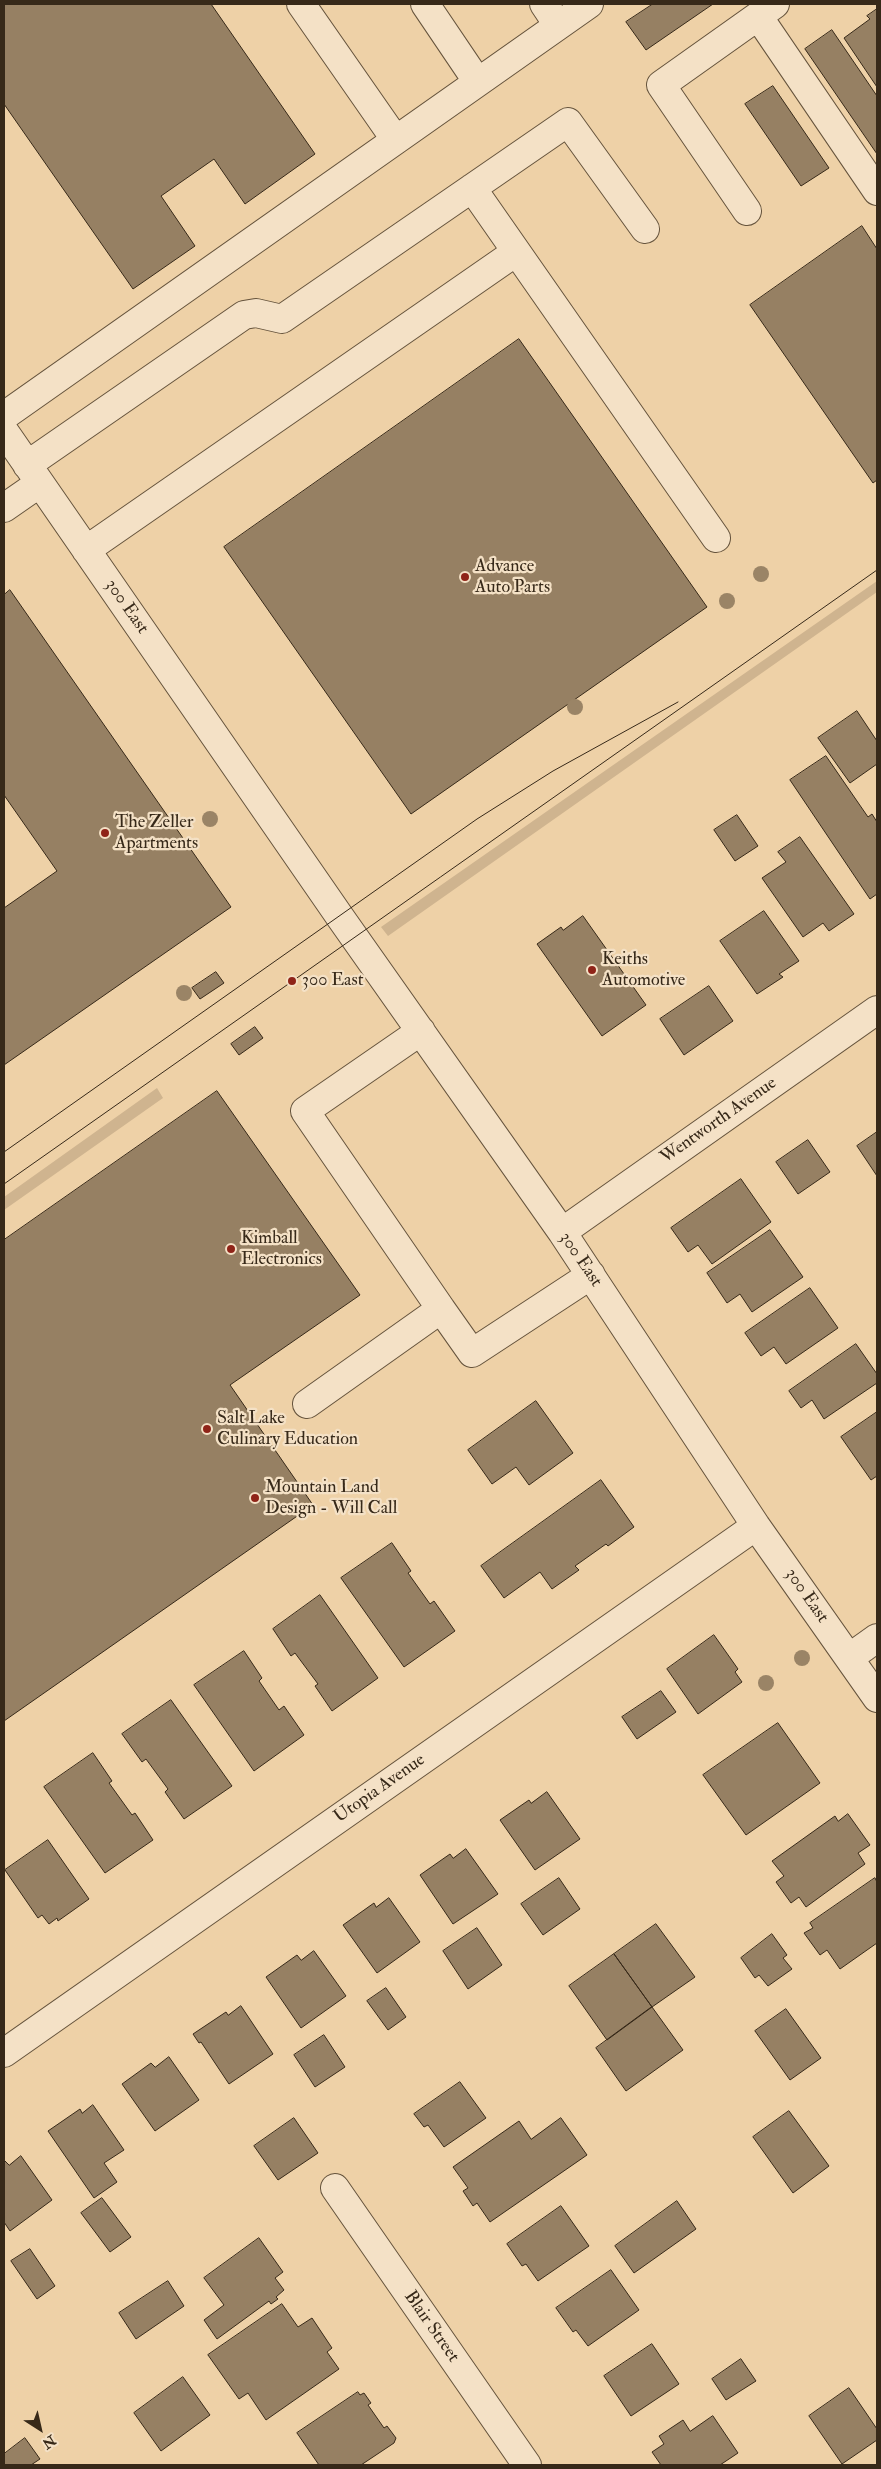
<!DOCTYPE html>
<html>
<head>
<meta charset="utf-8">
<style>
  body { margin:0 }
  #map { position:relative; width:881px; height:2469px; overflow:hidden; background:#eed1a7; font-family:"IM FELL Double Pica",serif }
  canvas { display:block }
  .frame { position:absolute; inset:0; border:5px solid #372919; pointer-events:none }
  .north { position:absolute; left:15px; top:2404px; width:50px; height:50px; -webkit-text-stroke:4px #f4e1c6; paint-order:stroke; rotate:145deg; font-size:14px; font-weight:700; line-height:20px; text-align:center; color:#372919 }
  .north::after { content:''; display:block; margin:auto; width:18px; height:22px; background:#372919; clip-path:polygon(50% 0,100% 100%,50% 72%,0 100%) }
</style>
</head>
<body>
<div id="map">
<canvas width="881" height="2469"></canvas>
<div class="frame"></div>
<div class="north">N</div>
</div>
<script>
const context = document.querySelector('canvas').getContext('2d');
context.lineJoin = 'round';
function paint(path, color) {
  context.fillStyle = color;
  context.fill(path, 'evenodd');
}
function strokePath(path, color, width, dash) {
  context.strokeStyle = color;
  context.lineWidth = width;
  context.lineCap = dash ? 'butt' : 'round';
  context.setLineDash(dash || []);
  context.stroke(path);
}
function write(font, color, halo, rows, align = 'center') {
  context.font = font + ' "IM FELL Double Pica",serif';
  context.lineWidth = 4.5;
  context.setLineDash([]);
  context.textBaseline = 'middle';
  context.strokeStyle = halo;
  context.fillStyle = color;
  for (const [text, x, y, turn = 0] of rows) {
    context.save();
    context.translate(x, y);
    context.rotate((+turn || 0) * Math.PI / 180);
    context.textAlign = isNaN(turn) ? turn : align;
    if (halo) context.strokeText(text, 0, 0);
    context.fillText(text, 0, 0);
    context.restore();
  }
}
const green = new Path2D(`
  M 877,581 L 877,592 L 388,936 L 381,927 Z
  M 157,1088 L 163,1098 L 4,1210 L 4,1197 Z`);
const building = new Path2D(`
  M 4,4 L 211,4 L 315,154 L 245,204 L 214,159 L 161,196 L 195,246 L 133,289 L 4,104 Z
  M 653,4 L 713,4 L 646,50 L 626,22 Z
  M 877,9 L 877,87 L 844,38 L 870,19 L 867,16 Z
  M 832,30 L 877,96 L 877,154 L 805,49 Z
  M 773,86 L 829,168 L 801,186 L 745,104 Z
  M 862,226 L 877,249 L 877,480 L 873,483 L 750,305 Z
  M 519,339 L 707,607 L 411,814 L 224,547 Z
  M 10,590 L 231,907 L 4,1065 L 4,908 L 57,871 L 4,795 L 4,595 Z
  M 857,711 L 877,741 L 877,764 L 850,783 L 818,738 Z
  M 826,756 L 868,817 L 872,814 L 877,822 L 877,894 L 870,899 L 790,780 Z
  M 737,815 L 758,846 L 735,861 L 714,830 Z
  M 800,837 L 854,914 L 829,931 L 823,923 L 803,937 L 762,878 L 786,862 L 778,852 Z
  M 764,911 L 799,961 L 779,974 L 783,977 L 757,994 L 720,941 Z
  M 583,916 L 646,1005 L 602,1036 L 537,944 L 561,927 L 563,930 Z
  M 216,972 L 224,983 L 200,999 L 192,988 Z
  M 709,986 L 733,1021 L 684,1055 L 660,1019 Z
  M 255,1027 L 263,1038 L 239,1055 L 231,1044 Z
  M 217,1091 L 360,1295 L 230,1385 L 313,1505 L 4,1721 L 4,1240 Z
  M 877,1132 L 877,1176 L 857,1146 Z
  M 808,1140 L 830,1172 L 798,1194 L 776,1162 Z
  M 741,1179 L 771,1222 L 712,1264 L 698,1245 L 688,1252 L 671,1228 Z
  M 770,1230 L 803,1277 L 752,1312 L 740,1294 L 727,1303 L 707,1273 Z
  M 810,1288 L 838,1328 L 786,1364 L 774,1347 L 761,1356 L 745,1333 Z
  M 856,1344 L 877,1374 L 877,1383 L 824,1419 L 812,1400 L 801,1408 L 789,1391 Z
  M 536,1401 L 573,1453 L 529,1485 L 516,1467 L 492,1484 L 468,1450 Z
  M 877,1412 L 877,1476 L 871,1480 L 841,1437 Z
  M 601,1480 L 634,1527 L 608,1546 L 606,1544 L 575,1566 L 579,1570 L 552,1589 L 540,1572 L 504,1598 L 481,1566 Z
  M 392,1543 L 411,1571 L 408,1573 L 430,1604 L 434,1601 L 455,1631 L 404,1667 L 341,1578 Z
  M 320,1595 L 378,1678 L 332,1711 L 315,1686 L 318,1684 L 295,1653 L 291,1656 L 273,1629 Z
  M 714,1635 L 738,1669 L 735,1672 L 742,1682 L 698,1714 L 667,1669 Z
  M 244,1651 L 262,1678 L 259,1681 L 279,1710 L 284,1706 L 304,1735 L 254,1771 L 194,1685 Z
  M 661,1691 L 676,1712 L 637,1739 L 622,1717 Z
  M 171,1700 L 232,1786 L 184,1819 L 165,1792 L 168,1789 L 146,1759 L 142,1762 L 122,1734 Z
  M 778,1723 L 820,1783 L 746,1835 L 703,1775 Z
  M 93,1753 L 112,1781 L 109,1783 L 132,1815 L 135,1813 L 153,1840 L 105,1873 L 44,1787 Z
  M 547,1792 L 580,1839 L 535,1870 L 500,1820 L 529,1800 L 531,1803 Z
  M 848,1814 L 870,1845 L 858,1853 L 865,1864 L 806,1907 L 799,1897 L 791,1903 L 776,1882 L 784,1876 L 772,1861 L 835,1816 L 838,1821 Z
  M 48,1840 L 89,1899 L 58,1921 L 57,1918 L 49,1924 L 42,1915 L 38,1918 L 5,1870 Z
  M 466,1849 L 498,1894 L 453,1924 L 420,1875 L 450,1854 L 453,1858 Z
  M 559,1878 L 580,1909 L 543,1935 L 521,1904 Z
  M 875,1878 L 877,1882 L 877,1943 L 840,1969 L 827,1950 L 820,1955 L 804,1933 L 813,1928 L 810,1923 Z
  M 389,1898 L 420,1942 L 377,1973 L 343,1925 L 374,1903 L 376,1907 Z
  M 656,1924 L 695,1977 L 652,2007 L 614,1954 Z
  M 477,1928 L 502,1965 L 468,1989 L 443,1951 Z
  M 772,1934 L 787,1955 L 783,1958 L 792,1969 L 768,1986 L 759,1975 L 755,1978 L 741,1958 Z
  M 314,1951 L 346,1996 L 301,2028 L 266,1977 L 297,1955 L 301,1960 Z
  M 614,1954 L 652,2007 L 607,2040 L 569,1986 Z
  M 386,1988 L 406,2017 L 388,2030 L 367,2001 Z
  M 241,2006 L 273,2054 L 229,2084 L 201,2042 L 199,2043 L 193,2034 L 226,2012 L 228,2015 Z
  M 652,2007 L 683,2050 L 626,2091 L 596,2048 Z
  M 786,2009 L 821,2058 L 790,2080 L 755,2031 Z
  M 324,2035 L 345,2067 L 315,2087 L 294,2055 Z
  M 169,2057 L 199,2100 L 155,2131 L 122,2084 L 151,2063 L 155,2067 Z
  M 460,2082 L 486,2118 L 444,2147 L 428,2125 L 424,2127 L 414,2114 Z
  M 93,2105 L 124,2150 L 104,2163 L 117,2182 L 94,2198 L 48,2131 L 80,2109 L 82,2113 Z
  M 789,2111 L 829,2166 L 793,2193 L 753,2137 Z
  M 294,2118 L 318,2153 L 278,2180 L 254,2146 Z
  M 561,2118 L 587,2155 L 490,2222 L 477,2203 L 473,2206 L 463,2191 L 468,2188 L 453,2167 L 519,2121 L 531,2139 Z
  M 21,2156 L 52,2200 L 10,2231 L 4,2222 L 4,2160 L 9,2165 Z
  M 102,2198 L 131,2237 L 110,2252 L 81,2213 Z
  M 677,2201 L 696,2229 L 634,2273 L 615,2246 Z
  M 561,2206 L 589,2246 L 538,2281 L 526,2264 L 522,2266 L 507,2244 Z
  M 259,2238 L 283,2272 L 275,2278 L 284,2290 L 276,2297 L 278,2299 L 271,2304 L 269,2301 L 217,2339 L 204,2320 L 224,2305 L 204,2278 Z
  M 30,2249 L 55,2286 L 37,2299 L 11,2261 Z
  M 611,2270 L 639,2310 L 588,2346 L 576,2330 L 573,2332 L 556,2308 Z
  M 168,2281 L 184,2306 L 136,2339 L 119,2313 Z
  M 282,2304 L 298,2327 L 312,2318 L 332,2348 L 327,2352 L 339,2369 L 266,2420 L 248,2393 L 239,2399 L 208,2355 Z
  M 652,2344 L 679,2384 L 631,2416 L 604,2376 Z
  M 741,2359 L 756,2381 L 726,2400 L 712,2379 Z
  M 183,2377 L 210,2415 L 161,2451 L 134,2413 Z
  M 849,2388 L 877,2429 L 877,2440 L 842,2464 L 809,2416 Z
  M 358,2392 L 360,2395 L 364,2393 L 371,2403 L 368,2405 L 384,2428 L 387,2426 L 396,2438 L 394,2443 L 361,2465 L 319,2465 L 297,2433 Z
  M 713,2416 L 738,2453 L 720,2465 L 661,2465 L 652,2452 L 664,2444 L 659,2436 L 683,2420 L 690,2431 Z
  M 25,2438 L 40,2459 L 31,2465 L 4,2465 L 4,2454 Z`);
const minor = new Path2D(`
  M 301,4 L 395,139
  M 425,4 L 477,81
  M 544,4 L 558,25
  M 758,16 L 877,191
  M 472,188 L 716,538
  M 747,211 L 661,85 L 775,4
  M 4,416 L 589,4
  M 4,431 L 340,917 L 562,1232 L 756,1526 L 877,1698
  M 27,465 L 244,315 L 256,313 L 282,319 L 568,122 L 645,229
  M 4,508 L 40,483
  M 86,550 L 516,252
  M 562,1232 L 877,1010
  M 441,1309 L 472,1353 L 591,1275
  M 307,1404 L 441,1309 L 305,1111 L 421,1031
  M 849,1658 L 877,1638
  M 4,2053 L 756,1526
  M 335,2188 L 527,2465`);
const tram = new Path2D(`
  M 4,1152 L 477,819 L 553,771 L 678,702
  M 4,1184 L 877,570`);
const trees = [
  [761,574],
  [727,601],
  [575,707],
  [210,819],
  [184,993],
  [802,1658],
  [766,1683]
];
const markers = [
  [465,577,5,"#8f2418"],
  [105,833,5,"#8f2418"],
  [592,970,5,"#8f2418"],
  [292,981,5,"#8f2418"],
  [231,1249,5,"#8f2418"],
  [207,1429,5,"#8f2418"],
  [255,1498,5,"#8f2418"]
];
const poiNames = [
  ["Advance",475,567],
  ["Auto Parts",475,588],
  ["The Zeller",115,823],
  ["Apartments",115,844],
  ["Keiths",602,960],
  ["Automotive",602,981],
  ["300 East",302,981],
  ["Kimball",241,1239],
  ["Electronics",241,1260],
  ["Salt Lake",217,1419],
  ["Culinary Education",217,1440],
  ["Mountain Land",265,1488],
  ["Design - Will Call",265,1509]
];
const streetNames = [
  ["300 East",126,607,55],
  ["Wentworth Avenue",719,1121,-35],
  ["300 East",580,1260,56],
  ["300 East",806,1596,55],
  ["Utopia Avenue",380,1789,-35],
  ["Blair Street",431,2327,55]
];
paint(green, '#cfb48f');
paint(building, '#968063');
strokePath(building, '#372919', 1);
strokePath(minor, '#65533c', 30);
strokePath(minor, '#f4e1c6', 28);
strokePath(tram, '#372919', 1);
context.fillStyle = '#9a8466';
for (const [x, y] of trees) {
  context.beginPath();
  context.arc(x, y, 8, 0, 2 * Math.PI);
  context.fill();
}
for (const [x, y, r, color] of markers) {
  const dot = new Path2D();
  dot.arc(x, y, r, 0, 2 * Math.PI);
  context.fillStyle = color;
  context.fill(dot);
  strokePath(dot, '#f4e1c6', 2);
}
write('18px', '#372919', '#f4e1c6', poiNames, 'left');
write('18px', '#372919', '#f4e1c6', streetNames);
</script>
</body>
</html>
